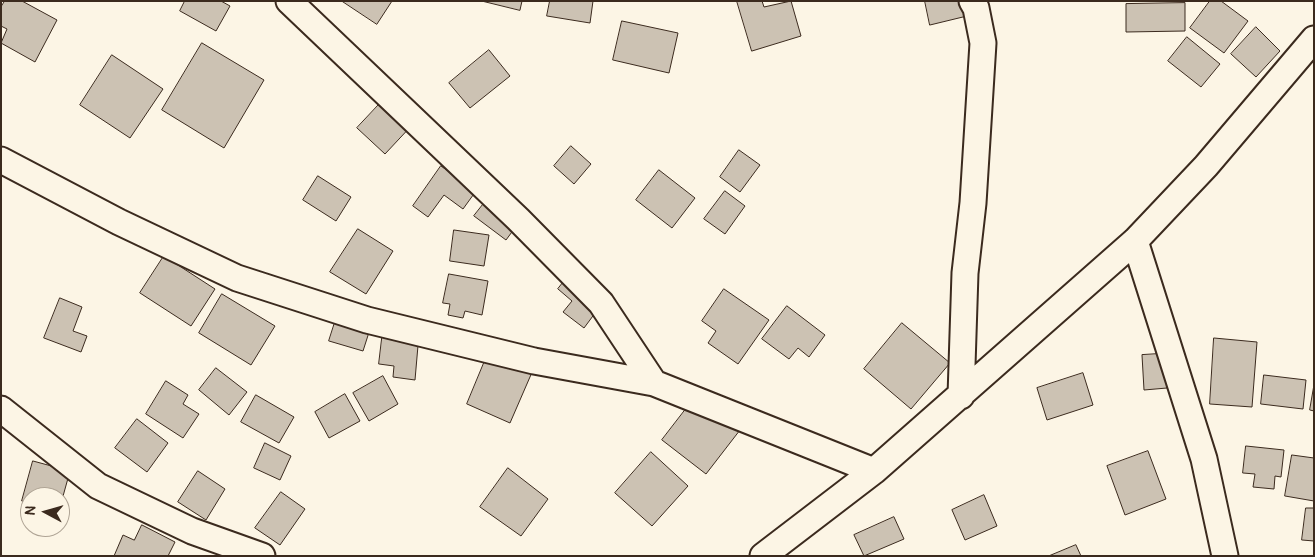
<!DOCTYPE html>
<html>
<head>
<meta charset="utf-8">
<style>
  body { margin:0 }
  #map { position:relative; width:1315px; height:557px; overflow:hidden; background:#fcf5e5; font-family:Pangolin,sans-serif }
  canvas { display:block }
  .frame { position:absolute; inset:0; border:2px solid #3b2a1e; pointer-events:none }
  .north { position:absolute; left:20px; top:487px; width:50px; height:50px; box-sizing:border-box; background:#fcf5e5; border:1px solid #afa495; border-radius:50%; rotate:276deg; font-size:14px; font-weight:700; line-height:20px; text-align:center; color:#3b2a1e }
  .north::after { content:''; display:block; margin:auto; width:18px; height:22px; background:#3b2a1e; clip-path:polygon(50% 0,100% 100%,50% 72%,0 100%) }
</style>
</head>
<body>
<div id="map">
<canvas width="1315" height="557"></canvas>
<div class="frame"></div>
<div class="north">N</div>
</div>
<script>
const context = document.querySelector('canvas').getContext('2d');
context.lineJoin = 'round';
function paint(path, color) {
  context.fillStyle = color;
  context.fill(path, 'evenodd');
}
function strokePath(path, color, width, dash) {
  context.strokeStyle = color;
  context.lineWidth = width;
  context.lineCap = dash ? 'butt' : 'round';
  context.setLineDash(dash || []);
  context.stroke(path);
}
const building = new Path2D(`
  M 5,1 L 22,1 L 57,20 L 35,62 L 1,43 L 7,29 L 1,26 L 1,7 Z
  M 185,1 L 221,1 L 230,6 L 216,31 L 180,11 Z
  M 342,1 L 392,1 L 377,24 Z
  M 482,1 L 522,1 L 520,10 Z
  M 550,1 L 593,1 L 590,23 L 547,16 Z
  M 737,1 L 762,1 L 764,7 L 791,1 L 801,36 L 752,51 Z
  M 925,1 L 964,1 L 967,16 L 930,25 Z
  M 1210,1 L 1221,1 L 1248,21 L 1224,53 L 1190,28 Z
  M 1185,3 L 1185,31 L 1126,32 L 1126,4 Z
  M 622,21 L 678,33 L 669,73 L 613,60 Z
  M 1256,27 L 1280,51 L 1256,77 L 1231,54 Z
  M 1187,37 L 1220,64 L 1201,87 L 1168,61 Z
  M 202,43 L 264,80 L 224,148 L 162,110 Z
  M 489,50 L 510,76 L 470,108 L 449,83 Z
  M 112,55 L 163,89 L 130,138 L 80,105 Z
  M 387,96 L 414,123 L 385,154 L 357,128 Z
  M 571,146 L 591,164 L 574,184 L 554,166 Z
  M 739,150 L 760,165 L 740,192 L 720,177 Z
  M 441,166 L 476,191 L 463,209 L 444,195 L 428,217 L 413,206 Z
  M 659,170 L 695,198 L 672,228 L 636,200 Z
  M 318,176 L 351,197 L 336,221 L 303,200 Z
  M 725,191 L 745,206 L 725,234 L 704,219 Z
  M 489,197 L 520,221 L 506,240 L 474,216 Z
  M 358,229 L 393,251 L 366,294 L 330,272 Z
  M 454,230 L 489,235 L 484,266 L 450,261 Z
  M 164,256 L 215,289 L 191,326 L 140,293 Z
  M 573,270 L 607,297 L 584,328 L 563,312 L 572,301 L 558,289 Z
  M 449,274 L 488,281 L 482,315 L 465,311 L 463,318 L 448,315 L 450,304 L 443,303 Z
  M 724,289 L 769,320 L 738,364 L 708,343 L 716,331 L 702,321 Z
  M 222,294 L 275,326 L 251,365 L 199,333 Z
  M 60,298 L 82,307 L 73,331 L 87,336 L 81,352 L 44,338 Z
  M 787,306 L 825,335 L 809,357 L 798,348 L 789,359 L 762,339 Z
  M 337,316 L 371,326 L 363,351 L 329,341 Z
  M 902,323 L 950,363 L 911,409 L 864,369 Z
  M 383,330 L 419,334 L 415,380 L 393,377 L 394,366 L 379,364 Z
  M 1214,338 L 1257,342 L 1252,407 L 1210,404 Z
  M 489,351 L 533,370 L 510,423 L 467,404 Z
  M 1174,353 L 1166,370 L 1167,388 L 1144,390 L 1142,355 Z
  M 216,368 L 247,392 L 229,415 L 199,390 Z
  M 1083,373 L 1093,405 L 1047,420 L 1037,388 Z
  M 1264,375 L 1306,380 L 1303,409 L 1261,404 Z
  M 383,376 L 398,404 L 369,421 L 353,393 Z
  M 166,381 L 188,395 L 183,404 L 199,414 L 183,438 L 146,414 Z
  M 1314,385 L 1314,411 L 1310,410 Z
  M 345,394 L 360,421 L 329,438 L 315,412 Z
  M 256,395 L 294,417 L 279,443 L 241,422 Z
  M 696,396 L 740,430 L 706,474 L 662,440 Z
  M 137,419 L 168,443 L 147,472 L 115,448 Z
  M 265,443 L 291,456 L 280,480 L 254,468 Z
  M 1246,446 L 1284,450 L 1281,477 L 1275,476 L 1274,489 L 1253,487 L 1255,474 L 1243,473 Z
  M 1148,451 L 1166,499 L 1125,515 L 1107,466 Z
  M 651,452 L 688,486 L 652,526 L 615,493 Z
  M 1292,455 L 1314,458 L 1314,501 L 1285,496 Z
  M 33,461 L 70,471 L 60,507 L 60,497 L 30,497 L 30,503 L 22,501 Z
  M 508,468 L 548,499 L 521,536 L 480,507 Z
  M 198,471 L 225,489 L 206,520 L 178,502 Z
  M 281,492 L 305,509 L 280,545 L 255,528 Z
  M 984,495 L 997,526 L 965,540 L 952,510 Z
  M 1306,508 L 1314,508 L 1314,541 L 1302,540 Z
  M 894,517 L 904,539 L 864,556 L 854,535 Z
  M 142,525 L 175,542 L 168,556 L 114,556 L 123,535 L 134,540 Z
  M 1076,545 L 1081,556 L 1049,556 Z`);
const street = new Path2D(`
  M 289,1 L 518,219 L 601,303 L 654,383
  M 1,160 L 119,222 L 237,278 L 367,320 L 534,361 L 654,383 L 874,471
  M 1135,241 L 1204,459 L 1225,556
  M 961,396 L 965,273 L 973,203 L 983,43 L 976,8 L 972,1
  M 1,409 L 98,486 L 192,531 L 262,556
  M 763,556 L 874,471 L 1135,241 L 1206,166 L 1314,39`);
paint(building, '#ccc2b3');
strokePath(building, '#3b2a1e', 1);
strokePath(street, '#3b2a1e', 29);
strokePath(street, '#fcf5e5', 25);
</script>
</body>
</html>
